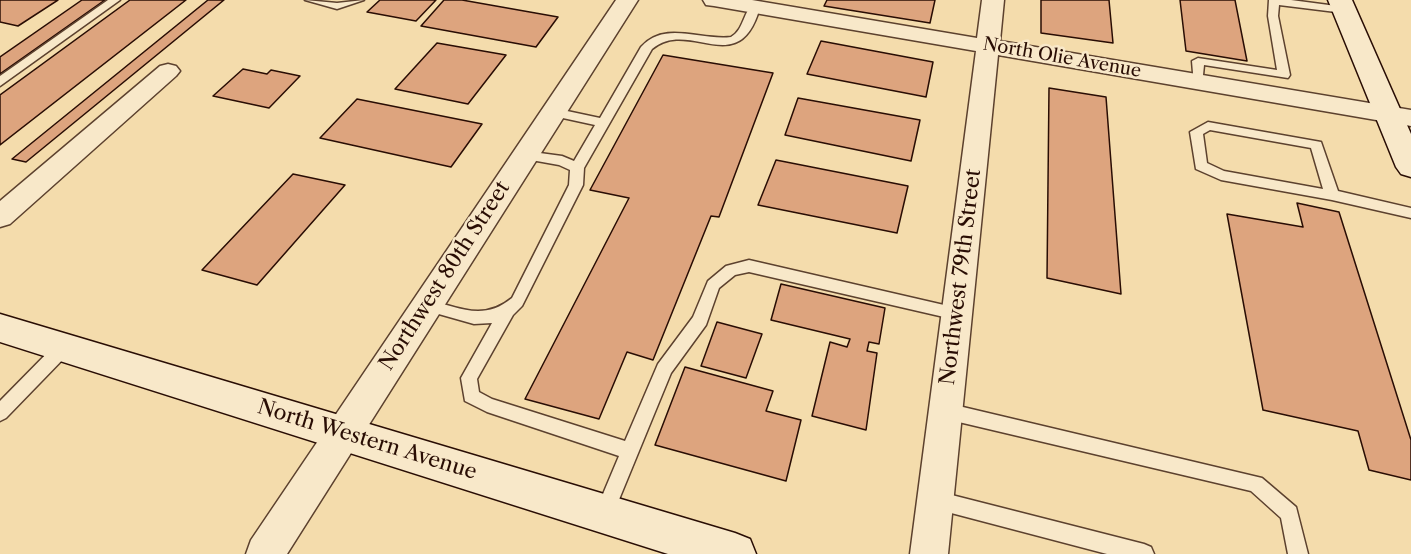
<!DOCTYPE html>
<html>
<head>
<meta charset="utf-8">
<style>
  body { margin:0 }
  canvas { display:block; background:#f4dcac }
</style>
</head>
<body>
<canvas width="1411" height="554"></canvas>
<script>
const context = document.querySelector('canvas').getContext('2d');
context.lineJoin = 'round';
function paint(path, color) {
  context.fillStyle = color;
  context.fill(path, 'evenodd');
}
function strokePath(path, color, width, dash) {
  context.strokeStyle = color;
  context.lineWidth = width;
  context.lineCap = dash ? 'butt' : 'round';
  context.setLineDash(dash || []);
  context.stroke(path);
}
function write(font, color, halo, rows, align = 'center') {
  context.font = font + ' "Libre Caslon Text",serif';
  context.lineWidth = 5;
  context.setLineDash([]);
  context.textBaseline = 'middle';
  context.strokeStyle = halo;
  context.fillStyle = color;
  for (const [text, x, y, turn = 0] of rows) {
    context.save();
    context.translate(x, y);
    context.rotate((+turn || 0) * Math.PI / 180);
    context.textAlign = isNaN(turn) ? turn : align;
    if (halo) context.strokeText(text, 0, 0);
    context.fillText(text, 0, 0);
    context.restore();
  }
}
const building = new Path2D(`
  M 0,0 L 58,0 L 18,26 L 0,22 Z
  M 82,0 L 105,0 L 0,74 L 0,57 Z
  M 130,0 L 186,0 L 0,145 L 0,95 Z
  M 208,0 L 224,0 L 26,162 L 12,159 Z
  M 380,0 L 436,0 L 416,21 L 367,12 Z
  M 444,0 L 462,0 L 558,17 L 536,47 L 421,26 Z
  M 827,0 L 935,0 L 930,23 L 824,6 Z
  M 1041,0 L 1109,0 L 1113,43 L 1041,33 Z
  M 1180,0 L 1235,0 L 1247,61 L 1186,51 Z
  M 821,41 L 933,62 L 926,97 L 807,74 Z
  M 437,43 L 506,55 L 468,104 L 395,89 Z
  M 663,55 L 773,73 L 719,217 L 711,216 L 653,360 L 627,352 L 599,419 L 525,399 L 629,198 L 590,190 Z
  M 243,69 L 267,74 L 271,70 L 300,76 L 269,108 L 213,96 Z
  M 1049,88 L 1106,97 L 1121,294 L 1047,278 Z
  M 798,98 L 920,120 L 911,161 L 785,135 Z
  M 357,99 L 482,124 L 451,167 L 320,138 Z
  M 776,160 L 908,186 L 897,233 L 758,205 Z
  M 293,174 L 345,185 L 257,285 L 202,270 Z
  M 1297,203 L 1339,212 L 1411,440 L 1411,480 L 1369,470 L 1358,431 L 1263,410 L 1227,214 L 1303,227 Z
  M 781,284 L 885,308 L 879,344 L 869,342 L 867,351 L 877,353 L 866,430 L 812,416 L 830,342 L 847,347 L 850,339 L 771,320 Z
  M 717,322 L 762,334 L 746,378 L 701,366 Z
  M 685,367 L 773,391 L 766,411 L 801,420 L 786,481 L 655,445 Z`);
const service = new Path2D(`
  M 108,0 L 120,0 L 0,86 L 0,76 Z
  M 305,0 L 337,3 L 364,0 L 337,9 Z
  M 1269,0 L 1291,0 L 1344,7 L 1349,10 L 1344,13 L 1279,5 L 1278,16 L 1290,75 L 1288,78 L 1204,65 L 1202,85 L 1194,85 L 1192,61 L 1198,58 L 1277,70 L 1268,16 Z
  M 755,4 L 760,7 C 739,82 690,17 652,49 L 584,168 L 583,185 L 522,306 L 513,315 L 477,379 L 479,392 L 492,399 L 625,441 L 658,364 L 693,317 L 708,281 L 726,266 L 749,260 L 957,308 L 963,310 L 965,314 L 963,318 L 957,320 L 749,272 L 735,275 L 719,288 L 706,325 L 671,373 L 611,519 L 604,522 L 597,519 L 595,513 L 619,456 L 487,412 L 465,401 L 461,378 L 492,323 L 474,324 L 421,309 L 418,305 L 421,301 L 426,299 C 458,307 483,322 512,298 L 569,185 L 570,170 L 559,165 L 520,158 L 518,155 L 525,151 L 562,156 L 574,161 L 595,125 L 549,115 L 549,109 L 553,108 L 600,118 L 641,47 C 665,20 701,41 731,37 C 745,29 743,9 755,4 Z
  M 1208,122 L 1321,142 L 1338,191 L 1411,208 L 1411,218 L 1332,200 L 1221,180 L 1196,169 L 1190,132 ZM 1210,130 L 1311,148 L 1323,189 L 1224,171 L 1207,163 L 1203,134 Z
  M 64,340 L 70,342 L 72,347 L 70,352 L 6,418 L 0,421 L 0,401 L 58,342 Z
  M 946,403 L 1262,478 L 1296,507 L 1308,554 L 1288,554 L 1281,518 L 1251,491 L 946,419 L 940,416 L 937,411 L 940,406 Z
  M 936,491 L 1144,544 L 1151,547 L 1154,554 L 1107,554 L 936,509 L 929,506 L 927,500 L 929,494 Z`);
const minor = new Path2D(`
  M 616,0 L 638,0 L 287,554 L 246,554 L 251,540 Z
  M 703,0 L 752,0 L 977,38 L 982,0 L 1004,0 L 1000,41 L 1411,110 L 1411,126 L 998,55 L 948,554 L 910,554 L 976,51 L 714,6 L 706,5 Z
  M 168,64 L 176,66 L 180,71 L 176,76 L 10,224 L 0,227 L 0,201 L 160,66 Z`);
const secondary = new Path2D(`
  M 1328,0 L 1352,0 L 1411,134 L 1411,177 L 1401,174 L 1396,167 Z
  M 0,314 L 735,533 L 750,539 L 756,554 L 668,554 L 0,342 Z`);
const farStreetnames = [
  ["North Olie Avenue",1062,58,10]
];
const streetNames = [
  ["Northwest 80th Street",445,276,-57],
  ["Northwest 79th Street",961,277,-83],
  ["North Western Avenue",367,440,17]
];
paint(building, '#dda47e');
strokePath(building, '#290d04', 1.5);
strokePath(service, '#5c412e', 3);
strokePath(minor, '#5c412e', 3);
strokePath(secondary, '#290d04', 3);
paint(service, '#f8e8c9');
paint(minor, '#f8e8c9');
paint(secondary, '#f8e8c9');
write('18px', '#290d04', '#f8e8c9', farStreetnames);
write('21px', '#290d04', '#f8e8c9', streetNames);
</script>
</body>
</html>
